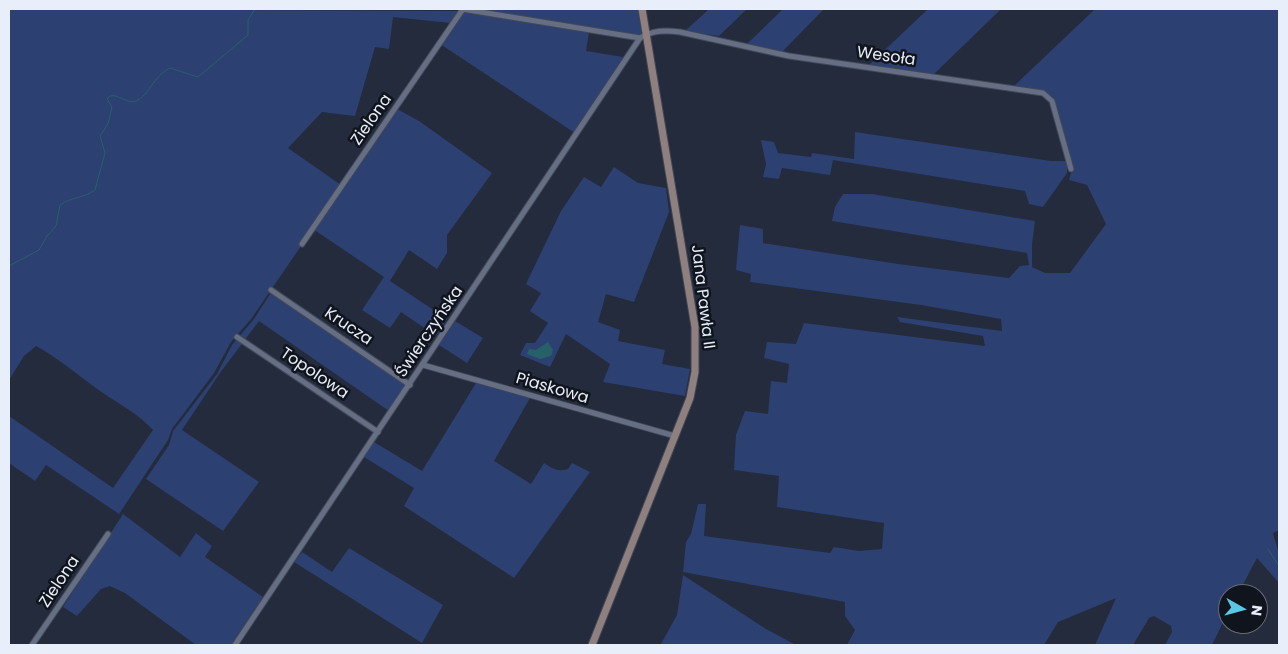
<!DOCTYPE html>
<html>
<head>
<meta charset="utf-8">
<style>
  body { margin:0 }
  #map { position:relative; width:1288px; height:654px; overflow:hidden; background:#232b3d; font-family:Poppins,sans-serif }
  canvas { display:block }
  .frame { position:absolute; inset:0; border:10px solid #e8eefa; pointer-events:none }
  .north { position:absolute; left:1218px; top:584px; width:50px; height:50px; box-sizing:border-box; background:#10141c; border:1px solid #666b75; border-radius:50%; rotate:97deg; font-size:14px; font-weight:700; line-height:20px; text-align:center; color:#e8eefa }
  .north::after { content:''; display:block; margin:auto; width:18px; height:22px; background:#5ac8e5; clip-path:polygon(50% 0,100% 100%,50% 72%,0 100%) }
</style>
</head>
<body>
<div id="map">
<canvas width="1288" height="654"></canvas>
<div class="frame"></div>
<div class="north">N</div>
</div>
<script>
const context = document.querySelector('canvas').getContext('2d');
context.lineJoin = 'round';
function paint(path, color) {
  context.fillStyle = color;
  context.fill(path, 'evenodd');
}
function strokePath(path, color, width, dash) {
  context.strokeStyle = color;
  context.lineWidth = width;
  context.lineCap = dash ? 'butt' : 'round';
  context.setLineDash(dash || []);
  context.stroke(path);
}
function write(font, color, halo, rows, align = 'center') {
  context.font = font + ' Poppins,sans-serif';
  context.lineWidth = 5;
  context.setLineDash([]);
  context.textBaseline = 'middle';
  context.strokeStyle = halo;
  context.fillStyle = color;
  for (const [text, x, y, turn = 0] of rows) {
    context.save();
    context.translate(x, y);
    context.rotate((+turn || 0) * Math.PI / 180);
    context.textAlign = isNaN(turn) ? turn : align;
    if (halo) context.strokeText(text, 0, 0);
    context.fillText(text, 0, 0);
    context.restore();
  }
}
const green = new Path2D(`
  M 9,9 L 459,11 L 450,23 L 393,17 L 389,49 L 375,47 L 355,116 L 322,112 L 288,148 L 341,185 L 397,109 L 419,121 L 492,173 L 447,235 L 447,253 L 437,269 L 409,250 L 390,281 L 447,319 L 436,336 L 401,312 L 390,328 L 362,310 L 384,277 L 313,229 L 321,217 L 251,319 L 231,342 L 214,373 L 172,429 L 168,440 L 119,514 L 46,465 L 35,481 L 9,463 L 9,416 L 113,488 L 153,430 C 140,416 125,407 109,397 C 84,381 62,360 36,346 L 24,356 L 9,380 Z
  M 469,9 L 638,9 L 642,34 L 639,36 Z
  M 709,9 L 747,9 L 719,36 L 685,31 Z
  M 783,9 L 824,9 L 781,53 L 747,44 Z
  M 928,9 L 1001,9 L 933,75 L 869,65 Z
  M 1095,9 L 1279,9 L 1279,530 L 1273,533 L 1279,554 L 1279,583 L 1257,558 L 1238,594 L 1228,594 L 1228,612 L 1212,645 L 1165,645 L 1172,632 L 1171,626 L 1154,616 L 1149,618 L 1133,645 L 1095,645 L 1116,598 L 1058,622 L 1044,645 L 847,645 L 855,630 L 845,616 L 845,602 L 683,572 L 686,542 L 691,534 L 698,504 L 706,504 L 704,536 L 830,553 L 834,547 L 859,551 L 882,549 L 884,523 L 777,507 L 779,476 L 734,470 L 736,435 L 745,411 L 768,414 L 771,381 L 787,383 L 789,364 L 764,358 L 767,342 L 796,344 L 804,323 L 985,346 L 983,336 L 900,322 L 897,317 L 1002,331 L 1001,319 L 921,305 L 750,282 L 751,274 L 736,270 L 740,225 L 763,229 L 763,243 L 898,264 L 1009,278 L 1020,266 L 1029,265 L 1027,253 L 832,221 L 835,207 L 843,194 L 872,194 L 1035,221 L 1032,245 L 1032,267 L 1045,273 L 1070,273 L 1106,224 L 1087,185 L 1069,180 L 1073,166 L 1054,98 L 1041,90 L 1014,86 Z
  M 464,12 L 589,32 L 586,51 L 623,57 L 575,133 L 440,44 Z
  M 855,132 L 1051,161 L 1067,161 L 1067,173 L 1043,207 L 1029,204 L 1025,191 L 833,160 L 830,175 L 782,168 L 779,179 L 763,177 L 766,164 L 761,140 L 774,142 L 778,153 L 811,157 L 812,153 L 854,159 Z
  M 614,167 L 638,183 L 666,188 L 669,212 L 634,302 L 606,294 L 598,322 L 620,330 L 618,341 L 665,350 L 662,364 L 690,369 L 685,396 L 603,382 L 610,364 L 566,334 L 550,367 L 520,355 L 526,343 L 535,343 L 548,323 L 530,311 L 541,293 L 526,284 L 561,211 L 584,177 L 601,187 Z
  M 272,291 L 406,385 L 389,411 L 259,321 L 220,373 L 182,430 L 259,482 L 223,531 L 146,479 L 169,445 L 173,431 L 217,374 L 232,345 L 254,319 Z
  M 455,321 L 483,338 L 467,363 L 439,345 Z
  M 476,383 L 530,398 L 494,461 L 531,484 L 544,463 C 553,469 558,472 568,469 L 572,463 L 590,472 L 514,578 L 404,506 L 414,488 L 364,457 L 374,442 L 422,471 Z
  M 123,514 L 180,557 L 196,533 L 212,546 L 205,557 L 263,597 L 231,645 L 196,645 L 125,593 L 110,586 L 101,589 L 77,616 L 63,607 Z
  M 349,548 L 443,605 L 422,643 L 294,562 L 302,552 L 332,572 Z
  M 683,575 L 766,629 L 796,645 L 661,644 L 677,615 Z`);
const water = new Path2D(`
  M 548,342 L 553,350 L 551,356 L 540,359 L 527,354 L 529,349 L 536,350 Z`);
const stream = new Path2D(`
  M 9,266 L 39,250 L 47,236 L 56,226 L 60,205 C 71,197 84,198 95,190 L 105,153 L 100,136 L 108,124 L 112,107 L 107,99 L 110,96 C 119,94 127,104 136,101 C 148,97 154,75 170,68 L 198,77 L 248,35 L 248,20 L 255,9
  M 1268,549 L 1279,566`);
const street = new Path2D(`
  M 462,9 L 640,38
  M 302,244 L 463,9
  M 271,290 L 410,385
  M 237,337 L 378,432
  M 423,365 L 675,436
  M 32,645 L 108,534
  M 235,645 L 640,38 C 653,30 666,30 680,32 L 789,56 L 1043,93 L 1052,101 L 1071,169`);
const secondary = new Path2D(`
  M 592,645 L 690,398 L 695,372 L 695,327 L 642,9`);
const streetNames = [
  ["Wesoła",886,57,8],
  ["Zielona",372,120,-55],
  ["Jana Pawła II",702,297,83],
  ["Krucza",348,327,34],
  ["Świerczyńska",430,332,-56],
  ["Topolowa",314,374,34],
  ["Piaskowa",552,389,16],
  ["Zielona",60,582,-56]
];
paint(green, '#2c4072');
paint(water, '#266168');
strokePath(stream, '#266168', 1);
strokePath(street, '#414857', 7);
strokePath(secondary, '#414857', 9);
strokePath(street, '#656e83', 5);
strokePath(secondary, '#907f7f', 7);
write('16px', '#e8eefa', '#10141c', streetNames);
</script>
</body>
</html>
